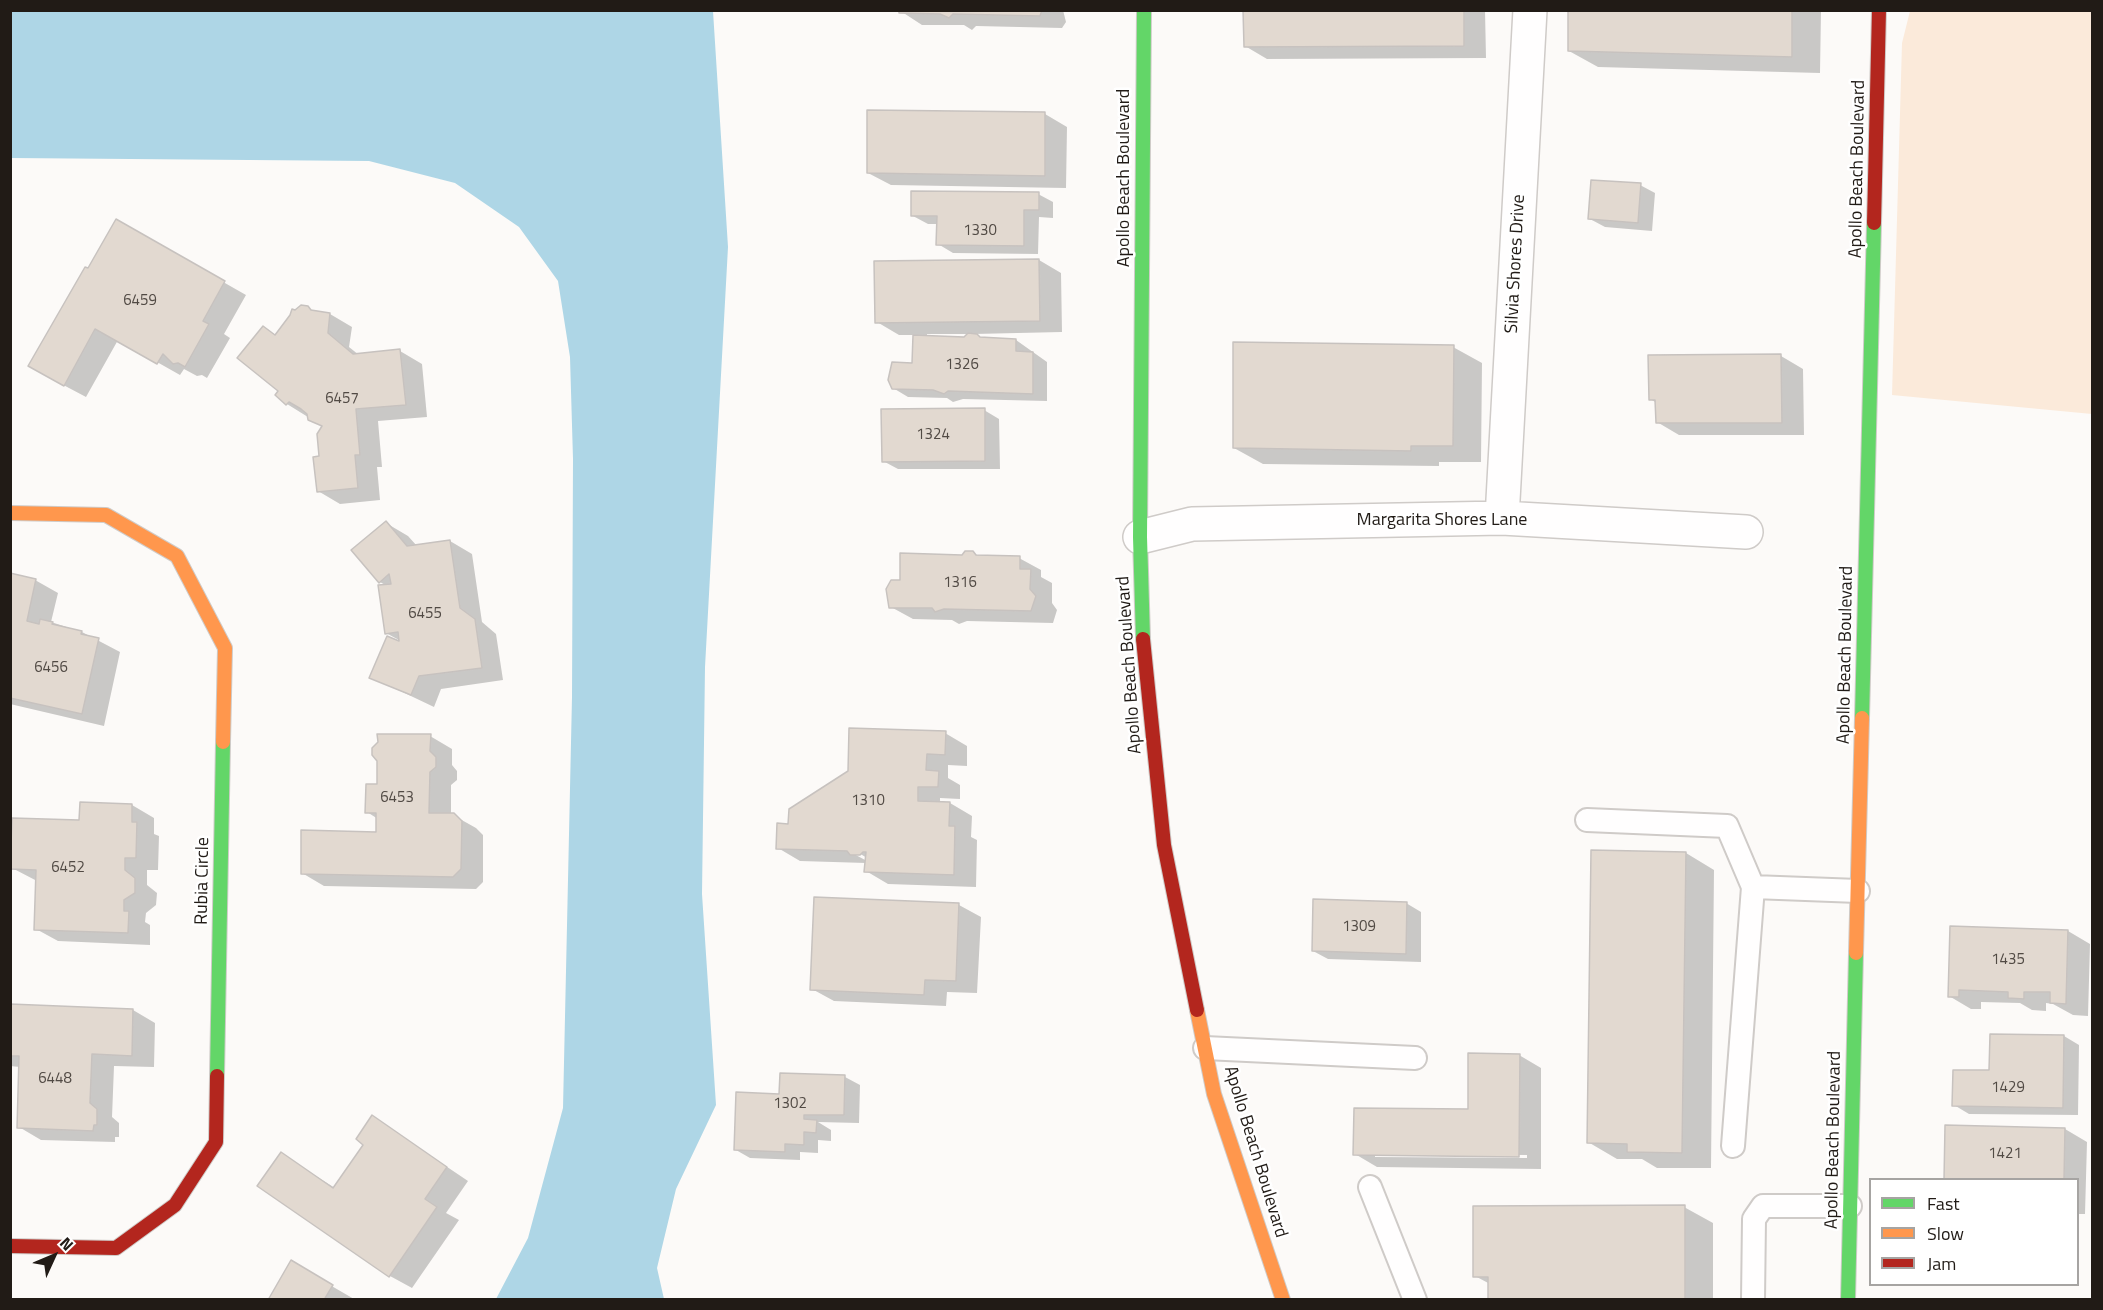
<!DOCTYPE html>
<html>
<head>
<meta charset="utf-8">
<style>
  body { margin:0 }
  #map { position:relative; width:2103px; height:1310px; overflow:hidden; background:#fcfaf8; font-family:"Titillium Web",sans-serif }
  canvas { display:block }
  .frame { position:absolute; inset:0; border:12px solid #211b16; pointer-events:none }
  .legend { position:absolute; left:1869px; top:1178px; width:210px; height:108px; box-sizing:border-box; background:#fff; border:2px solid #a6a4a2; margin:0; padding:8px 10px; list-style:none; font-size:18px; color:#211b16 }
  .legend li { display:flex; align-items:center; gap:12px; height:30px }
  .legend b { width:30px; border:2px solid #a6a4a2 }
  .north { position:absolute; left:24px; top:1226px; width:60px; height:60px; -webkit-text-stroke:4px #fff; paint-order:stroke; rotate:46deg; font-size:16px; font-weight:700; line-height:24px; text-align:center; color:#211b16 }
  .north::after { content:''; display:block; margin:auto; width:21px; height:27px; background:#211b16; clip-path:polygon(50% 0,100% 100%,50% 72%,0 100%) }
</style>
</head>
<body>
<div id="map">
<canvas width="2103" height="1310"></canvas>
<div class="frame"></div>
<ul class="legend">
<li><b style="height:8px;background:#63d668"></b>Fast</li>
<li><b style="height:8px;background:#ff974d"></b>Slow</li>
<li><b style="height:8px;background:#b3261e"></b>Jam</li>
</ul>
<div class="north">N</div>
</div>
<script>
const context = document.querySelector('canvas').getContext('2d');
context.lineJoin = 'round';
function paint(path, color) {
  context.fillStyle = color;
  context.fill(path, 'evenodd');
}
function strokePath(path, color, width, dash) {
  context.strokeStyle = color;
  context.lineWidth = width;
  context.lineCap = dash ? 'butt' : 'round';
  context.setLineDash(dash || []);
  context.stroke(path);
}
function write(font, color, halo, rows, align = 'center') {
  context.font = font + ' "Titillium Web",sans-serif';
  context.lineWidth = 5;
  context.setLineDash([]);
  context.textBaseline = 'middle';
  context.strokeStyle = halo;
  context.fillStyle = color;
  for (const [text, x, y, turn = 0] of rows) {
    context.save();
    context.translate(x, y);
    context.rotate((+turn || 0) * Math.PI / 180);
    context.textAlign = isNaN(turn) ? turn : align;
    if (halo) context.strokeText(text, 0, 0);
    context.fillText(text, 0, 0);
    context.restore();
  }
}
const green = new Path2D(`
  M 1910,11 L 2092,11 L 2092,414 L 1892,395 L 1902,43 Z`);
const water = new Path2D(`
  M 11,10 L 713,11 L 728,247 L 705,667 L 702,894 L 716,1105 L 676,1189 L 657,1268 L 664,1299 L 496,1299 L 528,1238 L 563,1108 L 572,697 L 573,459 L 570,357 L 558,281 L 519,227 L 455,183 L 369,161 L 11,158 Z`);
const shadow = new Path2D(`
  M 899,10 L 1063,10 L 1066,22 L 1062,28 L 976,26 L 972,30 L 964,25 L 922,25 Z
  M 1245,10 L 1485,10 L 1486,58 L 1267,59 L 1245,46 Z
  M 1570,10 L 1821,10 L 1820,73 L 1598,67 L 1569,51 Z
  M 1045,114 L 1067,127 L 1066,188 L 891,185 L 868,173 Z
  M 1640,185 L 1655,193 L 1652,231 L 1605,227 L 1590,219 Z
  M 1038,194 L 1053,202 L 1053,218 L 1039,217 L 1038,254 L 953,253 L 938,244 L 938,224 L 928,224 L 913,216 Z
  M 116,221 L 246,295 L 224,334 L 230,338 L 207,378 L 202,375 L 197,376 L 184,369 L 180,375 L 118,340 L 86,397 L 52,379 L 89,270 Z
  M 1039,260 L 1061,273 L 1062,332 L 974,334 L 983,339 L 1016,340 L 1047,362 L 1047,401 L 963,399 L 953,402 L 947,398 L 908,397 L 893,388 L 913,364 L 914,335 L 899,335 L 877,322 ZM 927,334 L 970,334 L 965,338 L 927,337 Z
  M 307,307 L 317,313 L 330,314 L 352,327 L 349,347 L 359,355 L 400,351 L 422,364 L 427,417 L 378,421 L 382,467 L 377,467 L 380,500 L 340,504 L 318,491 L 324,427 L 287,404 L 281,391 L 263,328 L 276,335 Z
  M 1453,347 L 1482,363 L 1481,462 L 1439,462 L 1439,466 L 1263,464 L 1234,448 Z
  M 1781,356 L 1803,369 L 1804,435 L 1679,435 L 1657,422 L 1657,403 L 1650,399 Z
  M 984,410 L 999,419 L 1000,469 L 898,469 L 883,461 Z
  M 386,523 L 408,536 L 417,546 L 450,541 L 472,554 L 482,622 L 496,634 L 503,680 L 441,689 L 434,707 L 371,677 L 399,640 L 386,633 L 387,586 L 380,582 Z
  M 973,553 L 979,556 L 1019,558 L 1041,570 L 1041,577 L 1052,583 L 1052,603 L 1057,610 L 1053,623 L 967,621 L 959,624 L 952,620 L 913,619 L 891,607 L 901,582 Z
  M 10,574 L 35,580 L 58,593 L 51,622 L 82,632 L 120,652 L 104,726 L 10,704 Z
  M 945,733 L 967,746 L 967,766 L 948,765 L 948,778 L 960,785 L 960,799 L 940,798 L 940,803 L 950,803 L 972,816 L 971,837 L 977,840 L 976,887 L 888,884 L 866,871 L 866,863 L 800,861 L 778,848 L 789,825 ZM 854,850 L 867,858 L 867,861 L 852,853 Z
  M 430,736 L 452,749 L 452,765 L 457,771 L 457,780 L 451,785 L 451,814 L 476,828 L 483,835 L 483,882 L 476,889 L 324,886 L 302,873 L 378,834 L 378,819 L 367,812 L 378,786 Z
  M 132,805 L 154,818 L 154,834 L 159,836 L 158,870 L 147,870 L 147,885 L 157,893 L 156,905 L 146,913 L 145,922 L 150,925 L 150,945 L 58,941 L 36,929 L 37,881 L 12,868 L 80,822 Z
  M 1686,853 L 1714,870 L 1711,1168 L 1657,1168 L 1642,1159 L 1617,1159 L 1588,1142 Z
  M 1406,903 L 1421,912 L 1421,962 L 1328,959 L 1313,951 Z
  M 959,905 L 981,917 L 977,993 L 947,992 L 946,1006 L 834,1001 L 812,989 Z
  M 1952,928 L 2068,931 L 2090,944 L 2088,1016 L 2073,1015 L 2053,1004 L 2046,1003 L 2046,1011 L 2032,1010 L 2020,1003 L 1981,1002 L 1981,1009 L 1971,1009 L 1949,996 Z
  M 10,1006 L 133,1010 L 155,1023 L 154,1067 L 114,1066 L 112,1117 L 119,1123 L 119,1137 L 115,1137 L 115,1142 L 41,1140 L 19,1127 L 20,1067 L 10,1066 Z
  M 2064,1036 L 2079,1045 L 2078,1115 L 1969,1114 L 1954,1105 L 1991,1072 Z
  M 1519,1055 L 1541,1068 L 1541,1169 L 1377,1167 L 1355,1154 L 1469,1111 ZM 1375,1154 L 1527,1155 L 1527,1158 L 1375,1157 Z
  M 845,1077 L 860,1085 L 859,1123 L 818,1122 L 831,1130 L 831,1141 L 818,1140 L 818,1153 L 800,1152 L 800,1160 L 750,1158 L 736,1150 L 781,1095 Z
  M 373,1117 L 468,1181 L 446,1213 L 459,1220 L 412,1288 L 390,1276 L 281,1154 L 335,1188 L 365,1144 Z
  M 2065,1129 L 2087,1142 L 2085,1214 L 2078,1214 L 2078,1180 L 1946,1180 Z
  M 1684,1207 L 1713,1223 L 1713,1300 L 1490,1300 L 1490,1284 L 1475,1276 Z
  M 292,1263 L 354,1299 L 354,1300 L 270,1300 Z`);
const building = new Path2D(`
  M 899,10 L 1042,10 L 1040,16 L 953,14 L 949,18 L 940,14 L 899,13 Z
  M 1243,10 L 1464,10 L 1464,46 L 1244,47 Z
  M 1568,10 L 1792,10 L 1792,57 L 1568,51 Z
  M 867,110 L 1045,112 L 1045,176 L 867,173 Z
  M 1591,180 L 1641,183 L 1638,223 L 1588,219 Z
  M 911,191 L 1039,192 L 1039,210 L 1024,210 L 1024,246 L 936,245 L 937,216 L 911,216 Z
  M 116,219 L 225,281 L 203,321 L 209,324 L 185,367 L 178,363 L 173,364 L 163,354 L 157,364 L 95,329 L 64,386 L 28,366 L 85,267 L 88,268 Z
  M 1039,259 L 1040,321 L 875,323 L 874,261 Z
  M 301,305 L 308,306 L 311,310 L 330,313 L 328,333 L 353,354 L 400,349 L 406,405 L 356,409 L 360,455 L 355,455 L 358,488 L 317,492 L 313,457 L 319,456 L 317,434 L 322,426 L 308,420 L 307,414 L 301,409 L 289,402 L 286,405 L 275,395 L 278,391 L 237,358 L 263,326 L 275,335 L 290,315 L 292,309 L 295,310 Z
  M 968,333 L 977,334 L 980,337 L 1016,339 L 1016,351 L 1033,352 L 1033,394 L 948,391 L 944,394 L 933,390 L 892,389 L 888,380 L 892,362 L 912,363 L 913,335 L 964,337 Z
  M 1233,342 L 1454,345 L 1453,446 L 1411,446 L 1411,451 L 1233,448 Z
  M 1781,354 L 1782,423 L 1656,423 L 1655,400 L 1649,400 L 1648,355 Z
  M 985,408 L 985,461 L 882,462 L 881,409 Z
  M 386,521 L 407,546 L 450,540 L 460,608 L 475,619 L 482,668 L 419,676 L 411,695 L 369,678 L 387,636 L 399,641 L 398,632 L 385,634 L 378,585 L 391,584 L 389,574 L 379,583 L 351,550 Z
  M 965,551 L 973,551 L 976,555 L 1020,556 L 1020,569 L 1031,569 L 1030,589 L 1036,596 L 1031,611 L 944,609 L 935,612 L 932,608 L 889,608 L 886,589 L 891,580 L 900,580 L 900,553 L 962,555 Z
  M 10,573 L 36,579 L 27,621 L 39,624 L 40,619 L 53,622 L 52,624 L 82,631 L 81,634 L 99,638 L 82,714 L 10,698 Z
  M 849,728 L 946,731 L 945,755 L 927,754 L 926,770 L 939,771 L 938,787 L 918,787 L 918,801 L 950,802 L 949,826 L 955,826 L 954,875 L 864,872 L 866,852 L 863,852 L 860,855 L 850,855 L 847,851 L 776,849 L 777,823 L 788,824 L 789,809 L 848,771 Z
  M 377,734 L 431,734 L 430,751 L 436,757 L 436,767 L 430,772 L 429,813 L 454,813 L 462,821 L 461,869 L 453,877 L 301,874 L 301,830 L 376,832 L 376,813 L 365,813 L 366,784 L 377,784 L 377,761 L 372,755 L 372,748 L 378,742 Z
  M 80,802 L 132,804 L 132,822 L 137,822 L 136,858 L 125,858 L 125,870 L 135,878 L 135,893 L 124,900 L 124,911 L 129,911 L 128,933 L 34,930 L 36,870 L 10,869 L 12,818 L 79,820 Z
  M 1591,850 L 1686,852 L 1682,1153 L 1627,1152 L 1627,1144 L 1587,1143 Z
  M 814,897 L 959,903 L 956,981 L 925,980 L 924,995 L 810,990 Z
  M 1313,899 L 1407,902 L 1406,954 L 1312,951 Z
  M 1950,926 L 2068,930 L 2066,1004 L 2050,1003 L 2050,992 L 2024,992 L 2024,999 L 2008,998 L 2008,992 L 1959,990 L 1959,997 L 1948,997 Z
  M 10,1004 L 133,1009 L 132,1056 L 92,1054 L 90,1103 L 97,1109 L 97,1125 L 94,1125 L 93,1131 L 17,1128 L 19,1056 L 10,1056 Z
  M 1990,1034 L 2064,1035 L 2063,1108 L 1952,1106 L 1953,1070 L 1989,1070 Z
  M 1468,1053 L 1520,1054 L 1519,1157 L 1353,1155 L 1354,1108 L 1468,1109 Z
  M 780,1073 L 845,1075 L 844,1115 L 804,1115 L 804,1119 L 817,1120 L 816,1133 L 804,1132 L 804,1145 L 785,1144 L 785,1152 L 734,1150 L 736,1092 L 779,1094 Z
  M 372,1115 L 447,1167 L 425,1199 L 437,1207 L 389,1277 L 257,1186 L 281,1152 L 333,1188 L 363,1145 L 356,1139 Z
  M 1945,1125 L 2065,1128 L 2064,1180 L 1944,1180 Z
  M 1685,1205 L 1685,1300 L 1488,1300 L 1488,1277 L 1473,1277 L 1473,1206 Z
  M 291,1260 L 333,1285 L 324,1300 L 268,1300 Z`);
const lane = new Path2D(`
  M 1587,820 L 1727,826 L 1753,887
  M 1205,1048 L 1415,1058
  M 1733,1146 L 1753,887 L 1858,891
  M 1370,1187 L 1415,1300
  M 1753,1300 L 1754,1219 L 1763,1206 L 1850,1206`);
const street = new Path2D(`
  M 1502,518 L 1530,10
  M 1140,537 L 1192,524 L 1502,518 L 1746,532`);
const fast = new Path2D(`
  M 1143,639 L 1140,537 L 1144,10
  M 1862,718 L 1874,223
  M 217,1076 L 223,742
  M 1848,1300 L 1856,953`);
const slow = new Path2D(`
  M 10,513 L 106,515 L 177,556 L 225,648 L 223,742
  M 1856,953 L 1862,718
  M 1197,1010 L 1214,1094 L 1283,1300`);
const jam = new Path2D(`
  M 1874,223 L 1879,10
  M 1143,639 L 1164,845 L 1197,1010
  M 10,1246 L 116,1248 L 175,1205 L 216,1142 L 217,1076`);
const numberNames = [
  ["1330",980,231],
  ["6459",140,301],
  ["1326",962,365],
  ["6457",342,399],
  ["1324",933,435],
  ["1316",960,583],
  ["6455",425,614],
  ["6456",51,668],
  ["6453",397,798],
  ["1310",868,801],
  ["6452",68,868],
  ["1309",1359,927],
  ["1435",2008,960],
  ["6448",55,1079],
  ["1429",2008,1088],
  ["1302",790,1104],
  ["1421",2005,1154]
];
const streetNames = [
  ["Apollo Beach Boulevard",1858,169,-89],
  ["Apollo Beach Boulevard",1125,178,-90],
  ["Silvia Shores Drive",1516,264,-87],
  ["Margarita Shores Lane",1442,521],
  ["Apollo Beach Boulevard",1846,655,-89],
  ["Apollo Beach Boulevard",1130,665,-94],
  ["Rubia Circle",203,881,-89],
  ["Apollo Beach Boulevard",1834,1140,-89],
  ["Apollo Beach Boulevard",1255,1152,73]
];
paint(green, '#fbeada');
paint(water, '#aed6e6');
paint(shadow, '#0003');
paint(building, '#e2d9d0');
strokePath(building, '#c7c2bf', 1.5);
strokePath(lane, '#cfcbc8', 26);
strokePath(street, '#cfcbc8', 36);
strokePath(fast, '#cfcbc8', 16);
strokePath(slow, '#cfcbc8', 16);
strokePath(jam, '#cfcbc8', 16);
strokePath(lane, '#fffefe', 22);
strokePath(street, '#fffefe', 33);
strokePath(fast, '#63d668', 14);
strokePath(slow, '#ff974d', 14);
strokePath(jam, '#b3261e', 14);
write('15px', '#514a44', null, numberNames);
write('18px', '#211b16', '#fff', streetNames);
</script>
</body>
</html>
